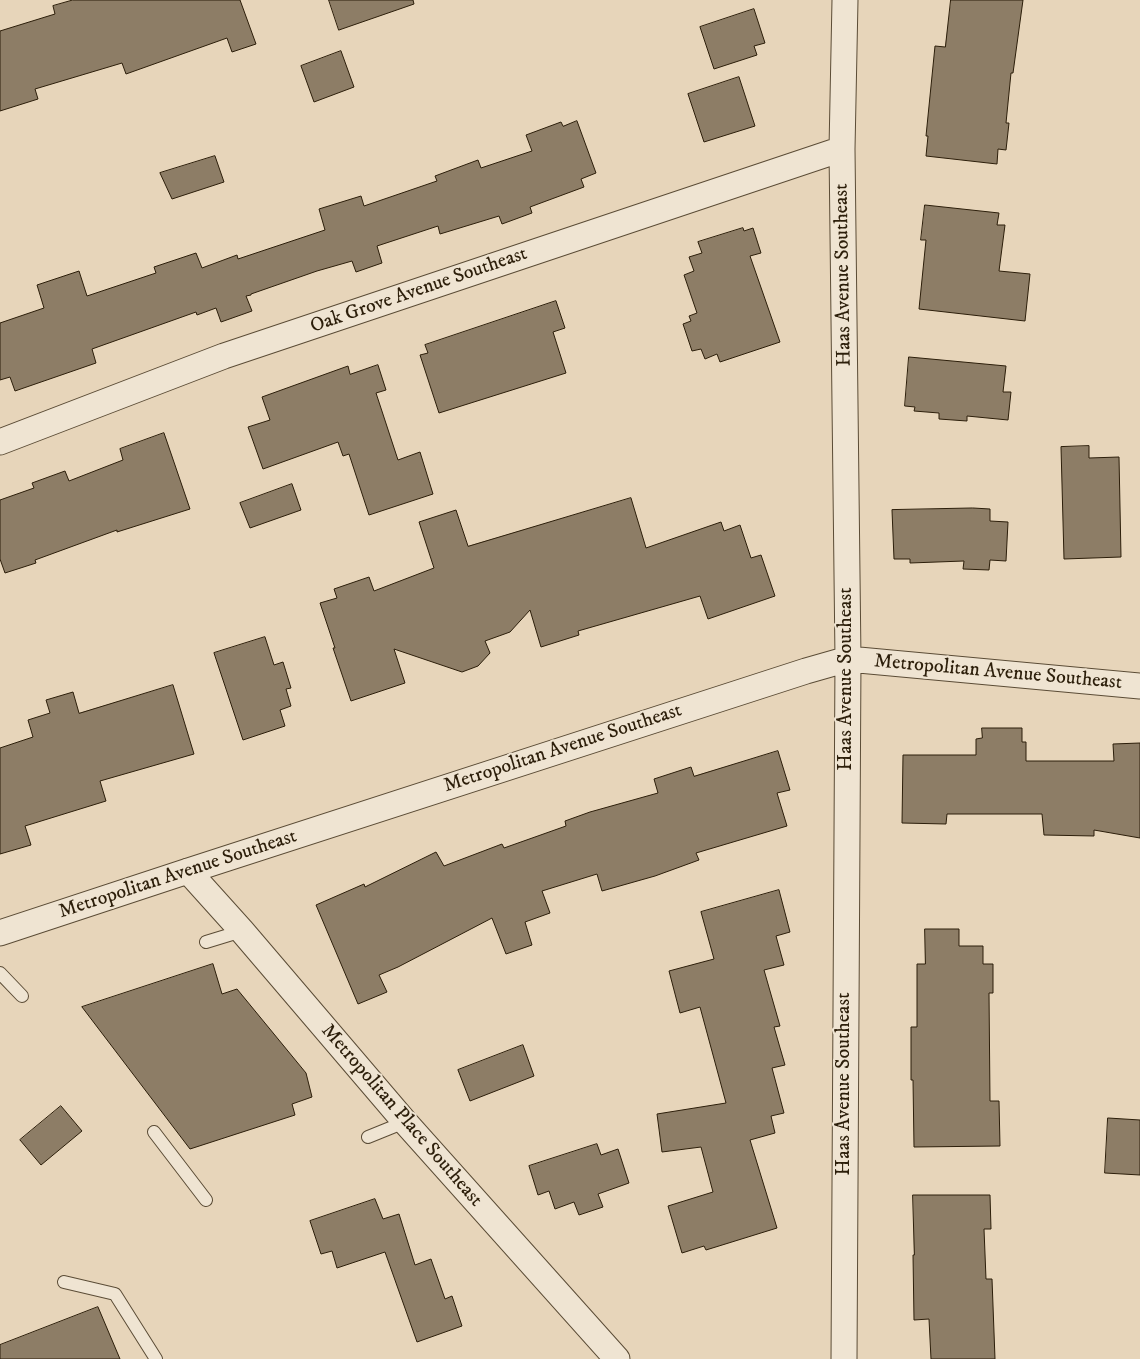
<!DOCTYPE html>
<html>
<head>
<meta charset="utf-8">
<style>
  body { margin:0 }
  canvas { display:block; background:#e7d5ba }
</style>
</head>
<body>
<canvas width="1140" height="1359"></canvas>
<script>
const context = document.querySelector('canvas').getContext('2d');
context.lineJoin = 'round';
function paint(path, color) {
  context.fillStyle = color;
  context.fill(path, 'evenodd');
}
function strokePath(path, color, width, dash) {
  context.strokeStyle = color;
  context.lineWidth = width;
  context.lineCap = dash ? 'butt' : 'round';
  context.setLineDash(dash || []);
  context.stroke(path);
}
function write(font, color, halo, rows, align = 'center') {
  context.font = font + ' "IM FELL DW Pica",serif';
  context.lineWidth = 4;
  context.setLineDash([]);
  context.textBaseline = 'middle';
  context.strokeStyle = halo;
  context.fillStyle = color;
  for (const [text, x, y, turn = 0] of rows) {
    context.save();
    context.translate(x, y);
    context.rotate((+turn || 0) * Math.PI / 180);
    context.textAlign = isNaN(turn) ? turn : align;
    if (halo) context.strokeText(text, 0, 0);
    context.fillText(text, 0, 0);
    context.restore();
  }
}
const building = new Path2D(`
  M 73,0 L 240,0 L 256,44 L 232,52 L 227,38 L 126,74 L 122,63 L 35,89 L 38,99 L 0,111 L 0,31 L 55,14 L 53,6 Z
  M 329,0 L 413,0 L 414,4 L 339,30 Z
  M 951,0 L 1023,0 L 1013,73 L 1011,73 L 1006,123 L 1009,123 L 1006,150 L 998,149 L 997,164 L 926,156 L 928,136 L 926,136 L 935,46 L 945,47 Z
  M 754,9 L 765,43 L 754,46 L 757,55 L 714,69 L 700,27 Z
  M 341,51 L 354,87 L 314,102 L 301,66 Z
  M 739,77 L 755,126 L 704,142 L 688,94 Z
  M 577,121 L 596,173 L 581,179 L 584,187 L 530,207 L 532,213 L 502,224 L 499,216 L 440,234 L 438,226 L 377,246 L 382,263 L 356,272 L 352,261 L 317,271 L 251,294 L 251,295 L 246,296 L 252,311 L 221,322 L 216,308 L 197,315 L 196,312 L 92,349 L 96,363 L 15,391 L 10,377 L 0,380 L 0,323 L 44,308 L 37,285 L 79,271 L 87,296 L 156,273 L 154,267 L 196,253 L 202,268 L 237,255 L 238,259 L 325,230 L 319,209 L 361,196 L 364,206 L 437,181 L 435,176 L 478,160 L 481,168 L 532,151 L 526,135 L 561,122 L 563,126 Z
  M 215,156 L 224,182 L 172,199 L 160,173 Z
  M 925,205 L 999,213 L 997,225 L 1005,225 L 999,271 L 1030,274 L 1025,321 L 919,309 L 926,240 L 921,240 Z
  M 743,228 L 744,231 L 753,228 L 761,253 L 750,256 L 780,342 L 720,362 L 717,354 L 705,359 L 701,349 L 692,351 L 683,324 L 691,321 L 689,316 L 697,313 L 684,275 L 694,271 L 689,257 L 702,253 L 698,242 Z
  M 556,301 L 565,328 L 553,332 L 566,373 L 439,413 L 420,355 L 428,353 L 425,345 Z
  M 909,357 L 1006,366 L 1003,392 L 1011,392 L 1008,420 L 967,416 L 967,421 L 939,419 L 939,413 L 914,411 L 915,407 L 905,406 Z
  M 378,365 L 386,390 L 376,393 L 398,460 L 420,452 L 433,494 L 369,515 L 349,454 L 343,456 L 338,442 L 263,469 L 248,427 L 270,420 L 262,397 L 348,366 L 350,374 Z
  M 164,433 L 190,509 L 117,532 L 117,530 L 35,560 L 36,563 L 5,573 L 0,559 L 0,500 L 34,488 L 32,483 L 65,471 L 69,481 L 123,460 L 120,449 Z
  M 1089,446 L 1089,458 L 1119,457 L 1121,557 L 1064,559 L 1061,447 Z
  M 292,484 L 301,510 L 250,528 L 240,503 Z
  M 631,498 L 646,548 L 721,522 L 724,531 L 740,525 L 751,558 L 761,555 L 775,596 L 708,619 L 700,596 L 578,631 L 579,635 L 541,647 L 530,610 L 510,632 L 485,641 L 490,653 L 478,666 L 462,672 L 394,649 L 405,683 L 351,701 L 333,648 L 335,648 L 320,603 L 337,598 L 334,589 L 369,577 L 374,591 L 434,568 L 419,522 L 456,510 L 468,546 Z
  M 973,508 L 990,509 L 990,521 L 1008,522 L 1006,561 L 990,560 L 989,570 L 963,569 L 964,561 L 910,563 L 910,559 L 894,559 L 892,510 Z
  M 265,637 L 274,665 L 283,662 L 291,688 L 286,689 L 291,706 L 280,710 L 285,726 L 243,740 L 214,653 Z
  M 173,685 L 194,754 L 100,781 L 106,801 L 25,826 L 31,845 L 0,854 L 0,748 L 33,737 L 28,720 L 50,713 L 46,700 L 73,692 L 79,713 Z
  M 982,728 L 1022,728 L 1022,742 L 1026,742 L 1026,761 L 1114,761 L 1113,744 L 1140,743 L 1140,838 L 1094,830 L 1094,836 L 1044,835 L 1042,814 L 947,814 L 946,824 L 902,823 L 903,755 L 976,755 L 976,739 L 982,738 Z
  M 778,751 L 790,790 L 777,793 L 787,826 L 696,853 L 699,860 L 655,876 L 602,891 L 597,874 L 542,891 L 550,913 L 525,922 L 532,945 L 506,954 L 492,918 L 398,967 L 379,975 L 387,992 L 358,1004 L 316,905 L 364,884 L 365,887 L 436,852 L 444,866 L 502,844 L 504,848 L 566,826 L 565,821 L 590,812 L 658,793 L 654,779 L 691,767 L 694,776 Z
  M 779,890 L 790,932 L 776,936 L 784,965 L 764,970 L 780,1026 L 774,1027 L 785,1065 L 772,1068 L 784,1113 L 771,1116 L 775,1133 L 750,1140 L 777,1228 L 706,1250 L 704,1246 L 682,1253 L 668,1206 L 713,1192 L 701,1147 L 662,1152 L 657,1114 L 726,1103 L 700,1007 L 680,1013 L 669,971 L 714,959 L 701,912 Z
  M 925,929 L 959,929 L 959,946 L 983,946 L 983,964 L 993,964 L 993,993 L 989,993 L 990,1101 L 999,1101 L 1000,1146 L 914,1147 L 913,1080 L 911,1080 L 911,1027 L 917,1027 L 917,964 L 925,964 Z
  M 213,964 L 222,994 L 237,989 L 306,1073 L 312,1097 L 292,1104 L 295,1115 L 190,1149 L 82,1007 Z
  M 523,1045 L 534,1076 L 470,1101 L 458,1070 Z
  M 61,1106 L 82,1131 L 41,1165 L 20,1140 Z
  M 1108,1118 L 1140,1120 L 1140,1175 L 1105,1173 Z
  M 597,1144 L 601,1155 L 618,1149 L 629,1183 L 598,1194 L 603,1207 L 579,1215 L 574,1202 L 555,1209 L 549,1191 L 538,1195 L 529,1166 Z
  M 913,1195 L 990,1195 L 991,1229 L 984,1229 L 986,1279 L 992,1279 L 995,1359 L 931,1359 L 929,1319 L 914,1320 L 913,1255 L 914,1255 Z
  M 375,1199 L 383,1219 L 399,1214 L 415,1265 L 431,1259 L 445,1299 L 452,1296 L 462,1326 L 417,1342 L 385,1252 L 337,1268 L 332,1251 L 321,1254 L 310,1221 Z
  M 98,1307 L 120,1359 L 0,1359 L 0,1345 Z`);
const lane = new Path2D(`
  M 206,942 L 242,931
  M 0,973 L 22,996
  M 154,1132 L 206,1200
  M 368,1137 L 405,1122
  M 64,1282 L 115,1294 L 156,1359`);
const street = new Path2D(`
  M 0,442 L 224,356 L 842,149
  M 188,871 L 242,931 L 405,1122 L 617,1359
  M 0,933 L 188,871 L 806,671 L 848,659 L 1140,686
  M 844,1359 L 848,659 L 842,149 L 845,0`);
const streetNames = [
  ["Haas Avenue Southeast",844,275,-91],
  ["Oak Grove Avenue Southeast",419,291,-19],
  ["Metropolitan Avenue Southeast",998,673,5],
  ["Haas Avenue Southeast",847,679,-90],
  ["Metropolitan Avenue Southeast",563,749,-18],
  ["Metropolitan Avenue Southeast",178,875,-18],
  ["Haas Avenue Southeast",845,1084,-90],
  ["Metropolitan Place Southeast",401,1116,49]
];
paint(building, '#8d7d66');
strokePath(building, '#2c1e0a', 1);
strokePath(lane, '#5b4c36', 14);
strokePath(street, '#5b4c36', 27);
strokePath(lane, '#efe4d2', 12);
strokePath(street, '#efe4d2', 25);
write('20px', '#2c1e0a', '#efe4d2', streetNames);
</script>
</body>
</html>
